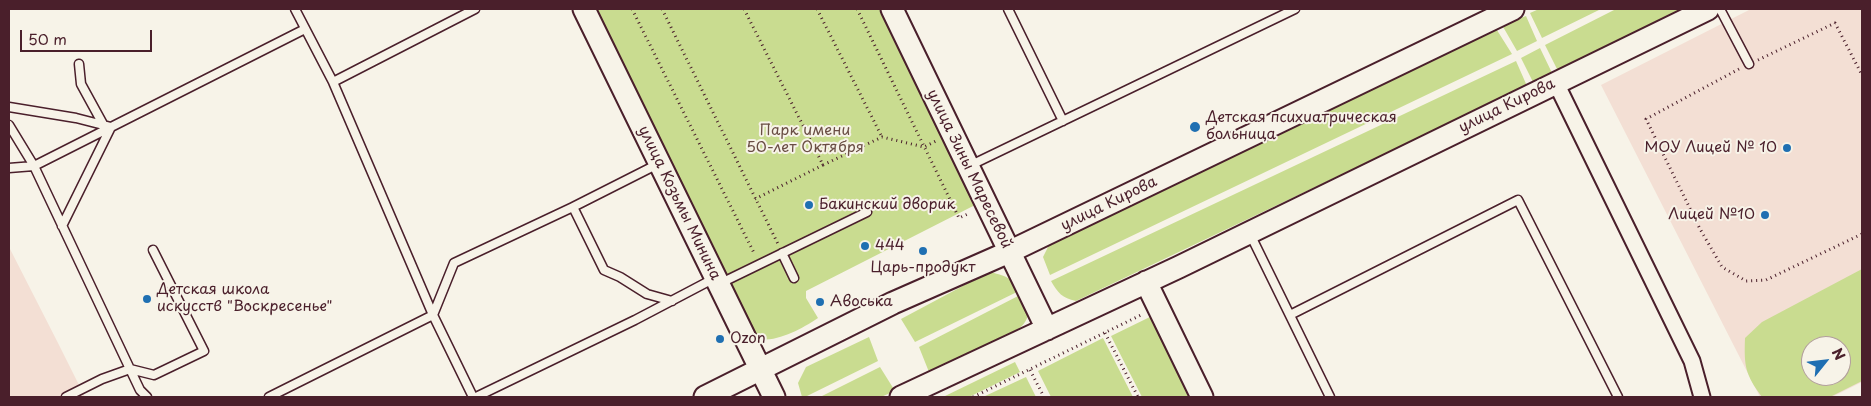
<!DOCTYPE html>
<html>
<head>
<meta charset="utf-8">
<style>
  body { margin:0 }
  #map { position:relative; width:1871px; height:406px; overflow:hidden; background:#f7f3e8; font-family:"Playpen Sans",sans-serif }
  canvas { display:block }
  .frame { position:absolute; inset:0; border:10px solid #4a1f2b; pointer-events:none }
  .north { position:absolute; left:1801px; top:336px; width:50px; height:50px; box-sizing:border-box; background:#f7f3e8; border:1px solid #b29e9c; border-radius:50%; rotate:61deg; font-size:14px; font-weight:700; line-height:20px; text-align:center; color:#4a1f2b }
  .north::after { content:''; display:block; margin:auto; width:18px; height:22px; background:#1f6fb2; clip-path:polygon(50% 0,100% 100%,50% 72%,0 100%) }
  .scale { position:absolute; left:20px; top:30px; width:132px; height:22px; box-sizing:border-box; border:2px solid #4a1f2b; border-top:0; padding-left:6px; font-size:15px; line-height:18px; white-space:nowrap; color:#4a1f2b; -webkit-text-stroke:4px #f7f3e8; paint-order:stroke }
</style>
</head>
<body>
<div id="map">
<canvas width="1871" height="406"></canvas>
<div class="frame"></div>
<div class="north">N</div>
<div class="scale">50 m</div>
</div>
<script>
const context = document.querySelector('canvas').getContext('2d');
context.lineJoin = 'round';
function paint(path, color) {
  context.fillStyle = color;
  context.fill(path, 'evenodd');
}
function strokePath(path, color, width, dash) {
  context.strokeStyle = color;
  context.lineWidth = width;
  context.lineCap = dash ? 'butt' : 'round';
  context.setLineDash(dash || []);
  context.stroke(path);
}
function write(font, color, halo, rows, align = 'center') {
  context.font = font + ' "Playpen Sans",sans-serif';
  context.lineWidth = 4;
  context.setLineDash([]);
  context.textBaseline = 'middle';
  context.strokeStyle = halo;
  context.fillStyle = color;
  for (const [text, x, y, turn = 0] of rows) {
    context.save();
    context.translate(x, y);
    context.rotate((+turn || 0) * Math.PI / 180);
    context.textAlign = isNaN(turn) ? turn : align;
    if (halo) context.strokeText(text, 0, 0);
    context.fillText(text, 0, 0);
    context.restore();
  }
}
const built = new Path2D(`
  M 1751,9 L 1862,9 L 1862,382 L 1832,397 L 1760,397 L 1601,85 ZM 1811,346 L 1841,346 L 1841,376 L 1811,376 Z
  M 9,247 L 58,343 L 85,397 L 9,397 Z`);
const green = new Path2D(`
  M 596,9 L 887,9 L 981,202 L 806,291 L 806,298 L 818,318 C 800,330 776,343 754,339 Z
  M 1539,9 L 1601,9 L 1542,38 L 1530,13 Z
  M 1616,9 L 1689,9 L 1559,73 L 1545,45 Z
  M 1526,16 L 1537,41 L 1517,51 L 1502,25 Z
  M 1495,27 L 1512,54 L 1050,275 L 1043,257 L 1051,241 Z
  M 1540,48 L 1553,75 L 1534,84 L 1521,58 Z
  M 1516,61 L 1527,86 L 1076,301 C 1062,298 1058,293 1051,281 Z
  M 1862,269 L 1862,381 L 1830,397 L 1762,397 C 1745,374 1744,366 1745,338 L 1762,322 ZM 1811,346 L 1841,346 L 1841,376 L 1811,376 Z
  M 989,272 C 1003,275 1013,277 1019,291 L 915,342 L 901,319 Z
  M 1020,295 C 1030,309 1032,319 1017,330 L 929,372 L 919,347 Z
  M 1154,315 L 1194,397 L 1142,397 L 1111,336 Z
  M 869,337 L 878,361 L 805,397 L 802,397 L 798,383 L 806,367 Z
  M 1103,338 L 1133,397 L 1051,397 L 1038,371 Z
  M 1015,362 L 1020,372 L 969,397 L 943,397 Z
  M 880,367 L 895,391 L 881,397 L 820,397 Z
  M 1026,377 L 1036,397 L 983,397 Z`);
const path = new Path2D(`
  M 632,9 L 755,255
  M 662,9 L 778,244
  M 744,9 L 823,165 L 755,199
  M 817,9 L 882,137
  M 857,9 L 959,218 L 970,213
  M 1758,60 L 1835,23 L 1862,75
  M 1739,69 L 1646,119 L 1700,229 L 1722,267 L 1746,281 L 1766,280 L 1862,234
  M 823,165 L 882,137 L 924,147 L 936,141
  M 1105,333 L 1138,397
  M 1030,370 L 1044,397
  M 973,397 L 1141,315`);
const lane = new Path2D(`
  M 295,9 L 333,82 L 433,315 L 473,397
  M 1008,9 L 1063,121
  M 1720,9 L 1749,64
  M 79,64 L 81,84 L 104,126
  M 333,82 L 475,9
  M 9,107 L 76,118 L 111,127 L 62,226
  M 9,125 L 34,166 L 130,369 L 140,390 L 147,397
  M 969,166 L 1295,9
  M 9,168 L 34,166 L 305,29
  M 573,207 L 658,164
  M 1250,234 L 1330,397
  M 782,253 L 794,278
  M 721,283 L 867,212
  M 1290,315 L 1518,200 L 1618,397
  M 66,397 L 102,379 L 130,369 L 154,375 L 204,351 L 153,250
  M 269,397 L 433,315 L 454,263 L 573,207 L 604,270 L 620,277 L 647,294 L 672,301
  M 476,397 L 635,320 L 713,279`);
const street = new Path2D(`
  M 1556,83 L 1692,361 L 1702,397`);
const secondary = new Path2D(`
  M 584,9 L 774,397
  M 892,9 L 1047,329
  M 1146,282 L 1202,397
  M 705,397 L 893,303 L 1009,252 L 1513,9
  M 901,397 L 1179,267 L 1708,9`);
const markers = [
  [1195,127,6,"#1f6fb2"],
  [1787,148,5,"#1f6fb2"],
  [809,205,5,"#1f6fb2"],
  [1765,215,5,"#1f6fb2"],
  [865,246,5,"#1f6fb2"],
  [923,251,5,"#1f6fb2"],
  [147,299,5,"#1f6fb2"],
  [820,302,5,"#1f6fb2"],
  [720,339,5,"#1f6fb2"]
];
const streetNames = [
  ["улица Кирова",1507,106,-26],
  ["улица Зины Маресевой",969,169,64],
  ["улица Козьмы Минина",679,203,64],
  ["улица Кирова",1109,204,-26]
];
const poiNames = [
  ["Детская психиатрическая",1206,118],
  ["больница",1206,135],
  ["МОУ Лицей № 10",1777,148,"right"],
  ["Бакинский дворик",819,205],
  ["Лицей №10",1755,215,"right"],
  ["444",875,246],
  ["Царь-продукт",923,268,"center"],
  ["Детская школа",157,290],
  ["искусств \"Воскресенье\"",157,307],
  ["Авоська",830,302],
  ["Ozon",730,339]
];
const parkNames = [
  ["Парк имени",805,131],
  ["50-лет Октября",805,148]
];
paint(built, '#f3dfd4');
paint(green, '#c9dc90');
strokePath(lane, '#4a1f2b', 11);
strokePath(street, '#4a1f2b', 19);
strokePath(secondary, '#4a1f2b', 25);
strokePath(path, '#4a1f2b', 3, [1, 4]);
strokePath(lane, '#f7f3e8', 8);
strokePath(street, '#f7f3e8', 15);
strokePath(secondary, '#f7f3e8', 21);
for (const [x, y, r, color] of markers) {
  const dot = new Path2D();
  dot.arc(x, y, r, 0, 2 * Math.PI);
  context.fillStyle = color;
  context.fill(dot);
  strokePath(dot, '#f7f3e8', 2);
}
write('15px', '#4a1f2b', '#f7f3e8', streetNames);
write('15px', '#4a1f2b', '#f7f3e8', poiNames, 'left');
write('15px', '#6a4e44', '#f7f3e8', parkNames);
</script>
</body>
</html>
